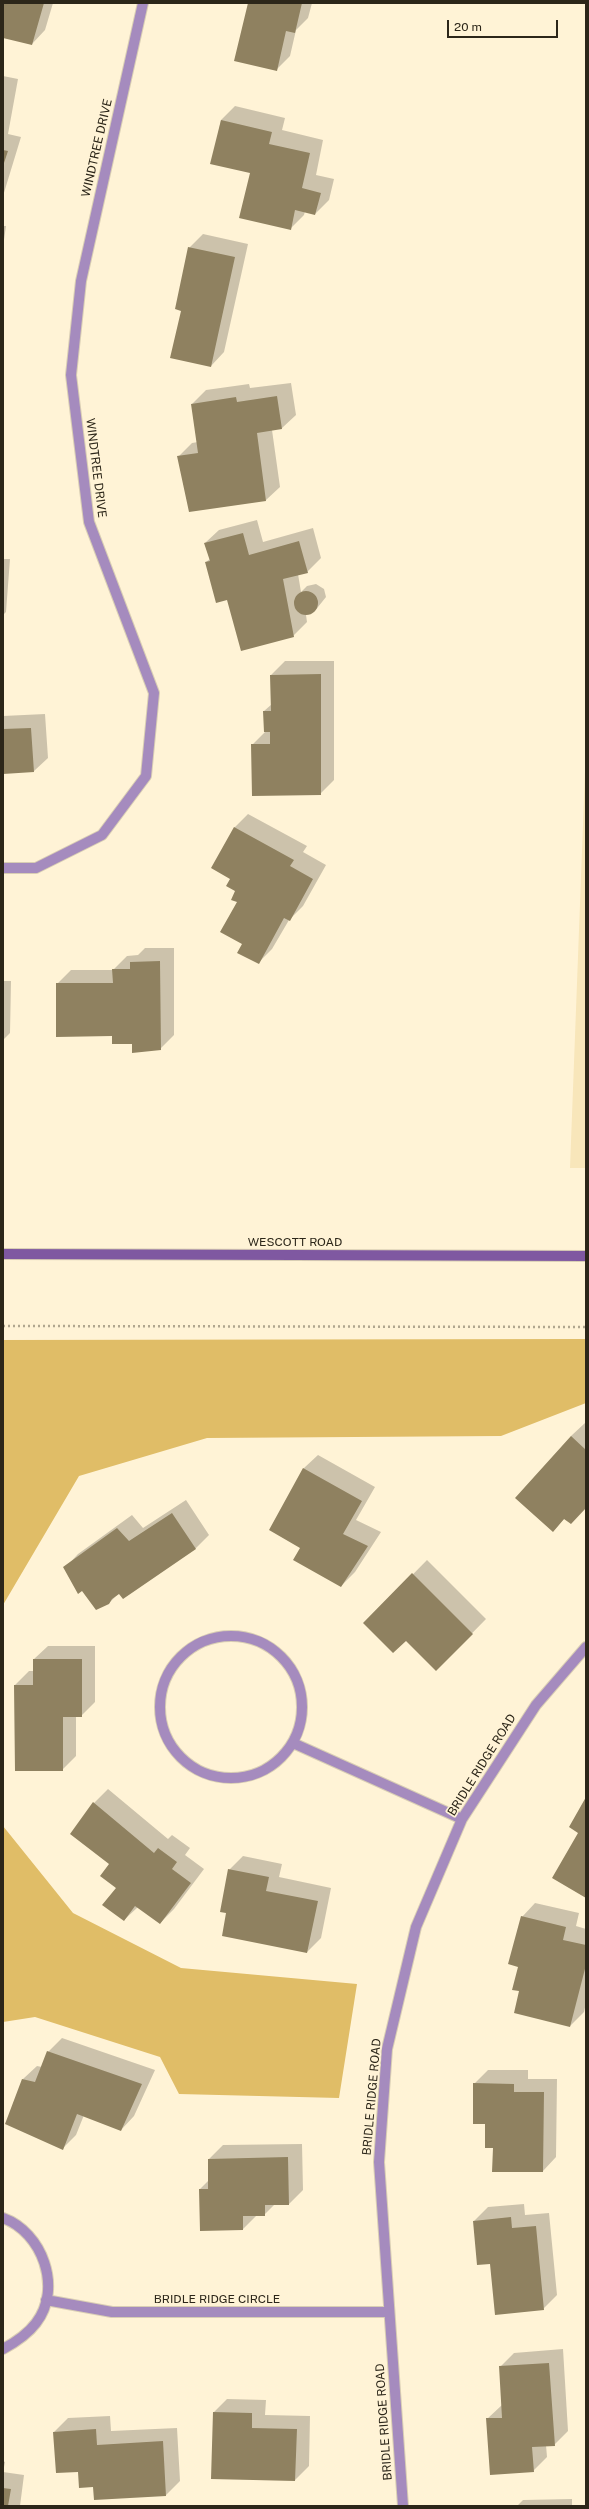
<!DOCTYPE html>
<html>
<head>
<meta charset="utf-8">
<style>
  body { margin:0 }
  #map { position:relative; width:589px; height:2509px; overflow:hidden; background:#fff3d6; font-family:"Public Sans",sans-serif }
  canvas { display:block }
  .frame { position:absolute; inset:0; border:4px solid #2c2619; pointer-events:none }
  .scale { position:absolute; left:447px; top:20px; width:111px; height:18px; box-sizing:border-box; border:2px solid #2c2619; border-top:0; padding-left:5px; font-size:12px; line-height:14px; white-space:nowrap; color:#2c2619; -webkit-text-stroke:3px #fff3d6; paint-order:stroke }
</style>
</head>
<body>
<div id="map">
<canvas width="589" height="2509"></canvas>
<div class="frame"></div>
<div class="scale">20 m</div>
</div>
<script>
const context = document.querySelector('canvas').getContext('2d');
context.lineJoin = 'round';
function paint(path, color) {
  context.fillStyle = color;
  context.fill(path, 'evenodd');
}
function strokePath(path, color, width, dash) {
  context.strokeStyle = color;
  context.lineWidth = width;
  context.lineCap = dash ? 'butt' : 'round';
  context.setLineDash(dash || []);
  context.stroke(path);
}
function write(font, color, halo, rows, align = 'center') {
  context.font = font + ' "Public Sans",sans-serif';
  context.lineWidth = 3.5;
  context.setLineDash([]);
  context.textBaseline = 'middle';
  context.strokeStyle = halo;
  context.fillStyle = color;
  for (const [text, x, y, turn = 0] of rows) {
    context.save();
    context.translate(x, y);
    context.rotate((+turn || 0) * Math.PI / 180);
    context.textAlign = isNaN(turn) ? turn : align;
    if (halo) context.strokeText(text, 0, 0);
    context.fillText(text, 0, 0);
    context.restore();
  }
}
const built = new Path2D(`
  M 586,745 L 586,1168 L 570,1168 Z`);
const forest = new Path2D(`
  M 586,1339 L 586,1403 L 501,1436 L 207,1438 L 79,1476 L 3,1605 L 3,1340 Z
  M 3,1826 L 73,1913 L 181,1968 L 357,1984 L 339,2098 L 179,2094 L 160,2057 L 35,2017 L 3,2022 Z`);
const shadow = new Path2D(`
  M 3,3 L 53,3 L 45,30 L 32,44 L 3,37 Z
  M 250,3 L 312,3 L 308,18 L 296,30 L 290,56 L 276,70 Z
  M 3,76 L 18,79 L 8,134 L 21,137 L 3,196 Z
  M 235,106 L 285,118 L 282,130 L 323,140 L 316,175 L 334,179 L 329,200 L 315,214 L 305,211 L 304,215 L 290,229 L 251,172 L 212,163 L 221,120 Z
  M 3,226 L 6,226 L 3,247 Z
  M 203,234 L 248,244 L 224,352 L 211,366 L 182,310 L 189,248 Z
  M 291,383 L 296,415 L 282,428 L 272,430 L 280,487 L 266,500 L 190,511 L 178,457 L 192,443 L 198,442 L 192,404 L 206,390 L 249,384 L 250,388 Z
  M 257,520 L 263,542 L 313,528 L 321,558 L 307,572 L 298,574 L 301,592 L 307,586 L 316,584 L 324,589 L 326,597 L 314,612 L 306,615 L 307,622 L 293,636 L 228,598 L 206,562 L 210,559 L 205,543 L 219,530 Z
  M 3,559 L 10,559 L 6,612 L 3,615 Z
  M 285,661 L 334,661 L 334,780 L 320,794 L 252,745 L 265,732 L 264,711 L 272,704 L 271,675 Z
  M 45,714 L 48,758 L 34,771 L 3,773 L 3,716 Z
  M 248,814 L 307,846 L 303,852 L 326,865 L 303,906 L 289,920 L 272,949 L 258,963 L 243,944 L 237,891 L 231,878 L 234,828 Z
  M 145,948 L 174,948 L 174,1035 L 160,1049 L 133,1043 L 57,984 L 71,970 L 113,970 L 127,956 L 138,955 Z
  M 3,981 L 11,981 L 10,1033 L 3,1040 Z
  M 585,1423 L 586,1507 L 565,1518 L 553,1531 L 571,1436 Z
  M 318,1455 L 375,1487 L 356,1520 L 381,1532 L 355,1572 L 341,1586 L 302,1547 L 270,1529 L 304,1468 Z
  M 186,1500 L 209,1535 L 195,1549 L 119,1593 L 109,1603 L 65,1568 L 78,1554 L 132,1515 L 143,1528 Z
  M 427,1560 L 486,1619 L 436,1670 L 406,1640 L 365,1623 Z
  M 48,1646 L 95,1646 L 95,1702 L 81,1716 L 76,1716 L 76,1756 L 62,1770 L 15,1685 L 29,1671 L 34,1671 L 34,1659 Z
  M 108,1789 L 168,1839 L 172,1835 L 190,1848 L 185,1855 L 204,1869 L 174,1909 L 160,1923 L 138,1907 L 124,1920 L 94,1803 Z
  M 243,1856 L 282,1864 L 279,1877 L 331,1888 L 321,1938 L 307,1952 L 227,1912 L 229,1870 Z
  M 535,1903 L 579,1913 L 576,1926 L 586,1929 L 586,2003 L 584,2012 L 570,2026 L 521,1991 L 522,1917 Z
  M 62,2038 L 155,2070 L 134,2116 L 121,2130 L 84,2115 L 76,2135 L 62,2149 L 23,2079 L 37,2066 L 42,2067 L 48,2052 Z
  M 488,2070 L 528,2070 L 528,2079 L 557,2079 L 556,2157 L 543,2171 L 494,2147 L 474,2084 Z
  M 302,2144 L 303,2190 L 289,2204 L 275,2204 L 264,2215 L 257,2215 L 243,2229 L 200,2189 L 209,2180 L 209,2159 L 223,2145 Z
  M 524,2204 L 525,2215 L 549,2213 L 557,2295 L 543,2309 L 490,2263 L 474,2221 L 488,2207 Z
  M 563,2349 L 568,2431 L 554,2445 L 546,2445 L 547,2457 L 533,2471 L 487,2419 L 502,2405 L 500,2367 L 514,2353 Z
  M 227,2399 L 266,2400 L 265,2415 L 310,2416 L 309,2466 L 295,2480 L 214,2412 Z
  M 110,2416 L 111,2431 L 177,2428 L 180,2481 L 166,2495 L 94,2486 L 79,2471 L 54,2432 L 68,2418 Z
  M 3,2461 L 5,2462 L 3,2472 L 24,2475 L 20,2506 L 3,2506 Z
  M 572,2499 L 572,2506 L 517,2506 L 523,2500 Z`);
const building = new Path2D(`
  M 3,3 L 44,3 L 32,45 L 3,38 Z
  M 248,3 L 302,3 L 295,33 L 286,31 L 277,71 L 234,61 Z
  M 221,120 L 272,132 L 269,144 L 310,153 L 302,188 L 321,193 L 315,215 L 295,210 L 291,230 L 239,218 L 250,173 L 210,164 Z
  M 3,150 L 8,151 L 3,166 Z
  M 188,247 L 235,257 L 211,367 L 170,358 L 181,311 L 175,309 Z
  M 277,396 L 282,429 L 257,433 L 266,501 L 189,512 L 177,456 L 198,453 L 191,404 L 236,397 L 237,402 Z
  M 243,533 L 249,555 L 299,541 L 308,573 L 283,579 L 294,637 L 241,651 L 227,600 L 216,603 L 205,562 L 210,561 L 204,543 Z
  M294 603a12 12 0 1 1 24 0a12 12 0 1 1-24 0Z
  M 321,674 L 321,795 L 252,796 L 251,744 L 270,744 L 270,732 L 264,732 L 263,711 L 271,711 L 270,675 Z
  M 31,728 L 34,772 L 3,774 L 3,729 Z
  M 234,827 L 294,860 L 290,866 L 313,879 L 290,921 L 284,918 L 259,964 L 237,953 L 242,944 L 220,932 L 237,902 L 231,900 L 235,891 L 226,886 L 230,879 L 211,868 Z
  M 160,961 L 161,1050 L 132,1053 L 132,1044 L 112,1044 L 112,1036 L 56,1037 L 56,983 L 113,983 L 112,969 L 130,969 L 130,962 Z
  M 571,1436 L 586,1450 L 586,1508 L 571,1524 L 564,1519 L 553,1532 L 515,1498 Z
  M 303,1468 L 362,1501 L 343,1534 L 368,1546 L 341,1587 L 293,1560 L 300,1548 L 269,1530 Z
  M 172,1513 L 196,1549 L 123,1599 L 119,1594 L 112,1599 L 109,1604 L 96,1610 L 82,1591 L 78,1594 L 63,1567 L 117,1528 L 129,1541 Z
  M 412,1573 L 473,1634 L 436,1671 L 406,1641 L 393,1653 L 363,1623 Z
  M 33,1659 L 82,1659 L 82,1717 L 63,1717 L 63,1771 L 15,1771 L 14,1685 L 33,1685 Z
  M 586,1797 L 586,1898 L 552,1878 L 578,1833 L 569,1827 Z
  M 93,1802 L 154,1853 L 158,1848 L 177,1862 L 172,1869 L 191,1883 L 160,1924 L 135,1906 L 124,1921 L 102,1905 L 116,1888 L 100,1876 L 109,1864 L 70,1834 Z
  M 228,1869 L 269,1877 L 266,1891 L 318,1901 L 307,1953 L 222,1936 L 226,1913 L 220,1912 Z
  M 521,1916 L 566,1927 L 563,1940 L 586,1945 L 586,1965 L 570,2027 L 514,2013 L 519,1991 L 512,1990 L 518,1967 L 508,1964 Z
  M 47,2051 L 142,2084 L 121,2131 L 77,2114 L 63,2150 L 5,2124 L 22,2079 L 35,2082 Z
  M 473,2083 L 514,2084 L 514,2092 L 544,2092 L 543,2172 L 492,2172 L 493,2148 L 485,2148 L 485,2124 L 473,2124 Z
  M 288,2157 L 289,2205 L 265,2205 L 265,2216 L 243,2216 L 243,2230 L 200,2231 L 199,2189 L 208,2189 L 208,2159 Z
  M 511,2217 L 512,2228 L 536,2226 L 544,2310 L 495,2315 L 490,2264 L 477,2265 L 473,2221 Z
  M 549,2363 L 555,2446 L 532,2447 L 534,2472 L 490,2475 L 486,2418 L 502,2418 L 499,2366 Z
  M 213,2412 L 252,2413 L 252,2428 L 297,2429 L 295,2481 L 211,2479 Z
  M 96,2429 L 97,2445 L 163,2441 L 166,2496 L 94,2500 L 93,2487 L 79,2488 L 78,2472 L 56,2473 L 53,2432 Z
  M 3,2488 L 11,2489 L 8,2506 L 3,2506 Z`);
const path = new Path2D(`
  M 3,1326 L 586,1327`);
const street = new Path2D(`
  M 3,868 L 36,868 L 102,835 L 146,776 L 154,693 L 89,522 L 71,375 L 81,281 L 143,3
  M160 1707a71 71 0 1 1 142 0a71 71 0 1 1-142 0Z
  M 293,1743 L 462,1819
  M 3,2218 C 42,2232 63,2288 36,2323 C 27,2335 16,2342 3,2349
  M 46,2300 L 112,2312 L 389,2312
  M 403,2506 L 379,2162 L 387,2049 L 416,1927 L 462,1819 L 536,1705 L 586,1647`);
const secondary = new Path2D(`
  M 3,1254 L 586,1256`);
const streetNames = [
  ["WINDTREE DRIVE",97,148,-77],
  ["WINDTREE DRIVE",96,468,83],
  ["WESCOTT ROAD",295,1242],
  ["BRIDLE RIDGE ROAD",482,1765,-58],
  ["BRIDLE RIDGE ROAD",372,2097,-85],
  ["BRIDLE RIDGE CIRCLE",217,2299],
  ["BRIDLE RIDGE ROAD",384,2422,-94]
];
paint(built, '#f8e6ba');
paint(forest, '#e0bd67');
paint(shadow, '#0003');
paint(building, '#8f8160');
strokePath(street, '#d9ceb4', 12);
strokePath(secondary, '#d9ceb4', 12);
strokePath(path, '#b0a68f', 2.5, [2, 3]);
strokePath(street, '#a58bbe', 10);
strokePath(secondary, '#7f58a1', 10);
write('12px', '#2c2619', '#fff3d6', streetNames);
</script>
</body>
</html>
